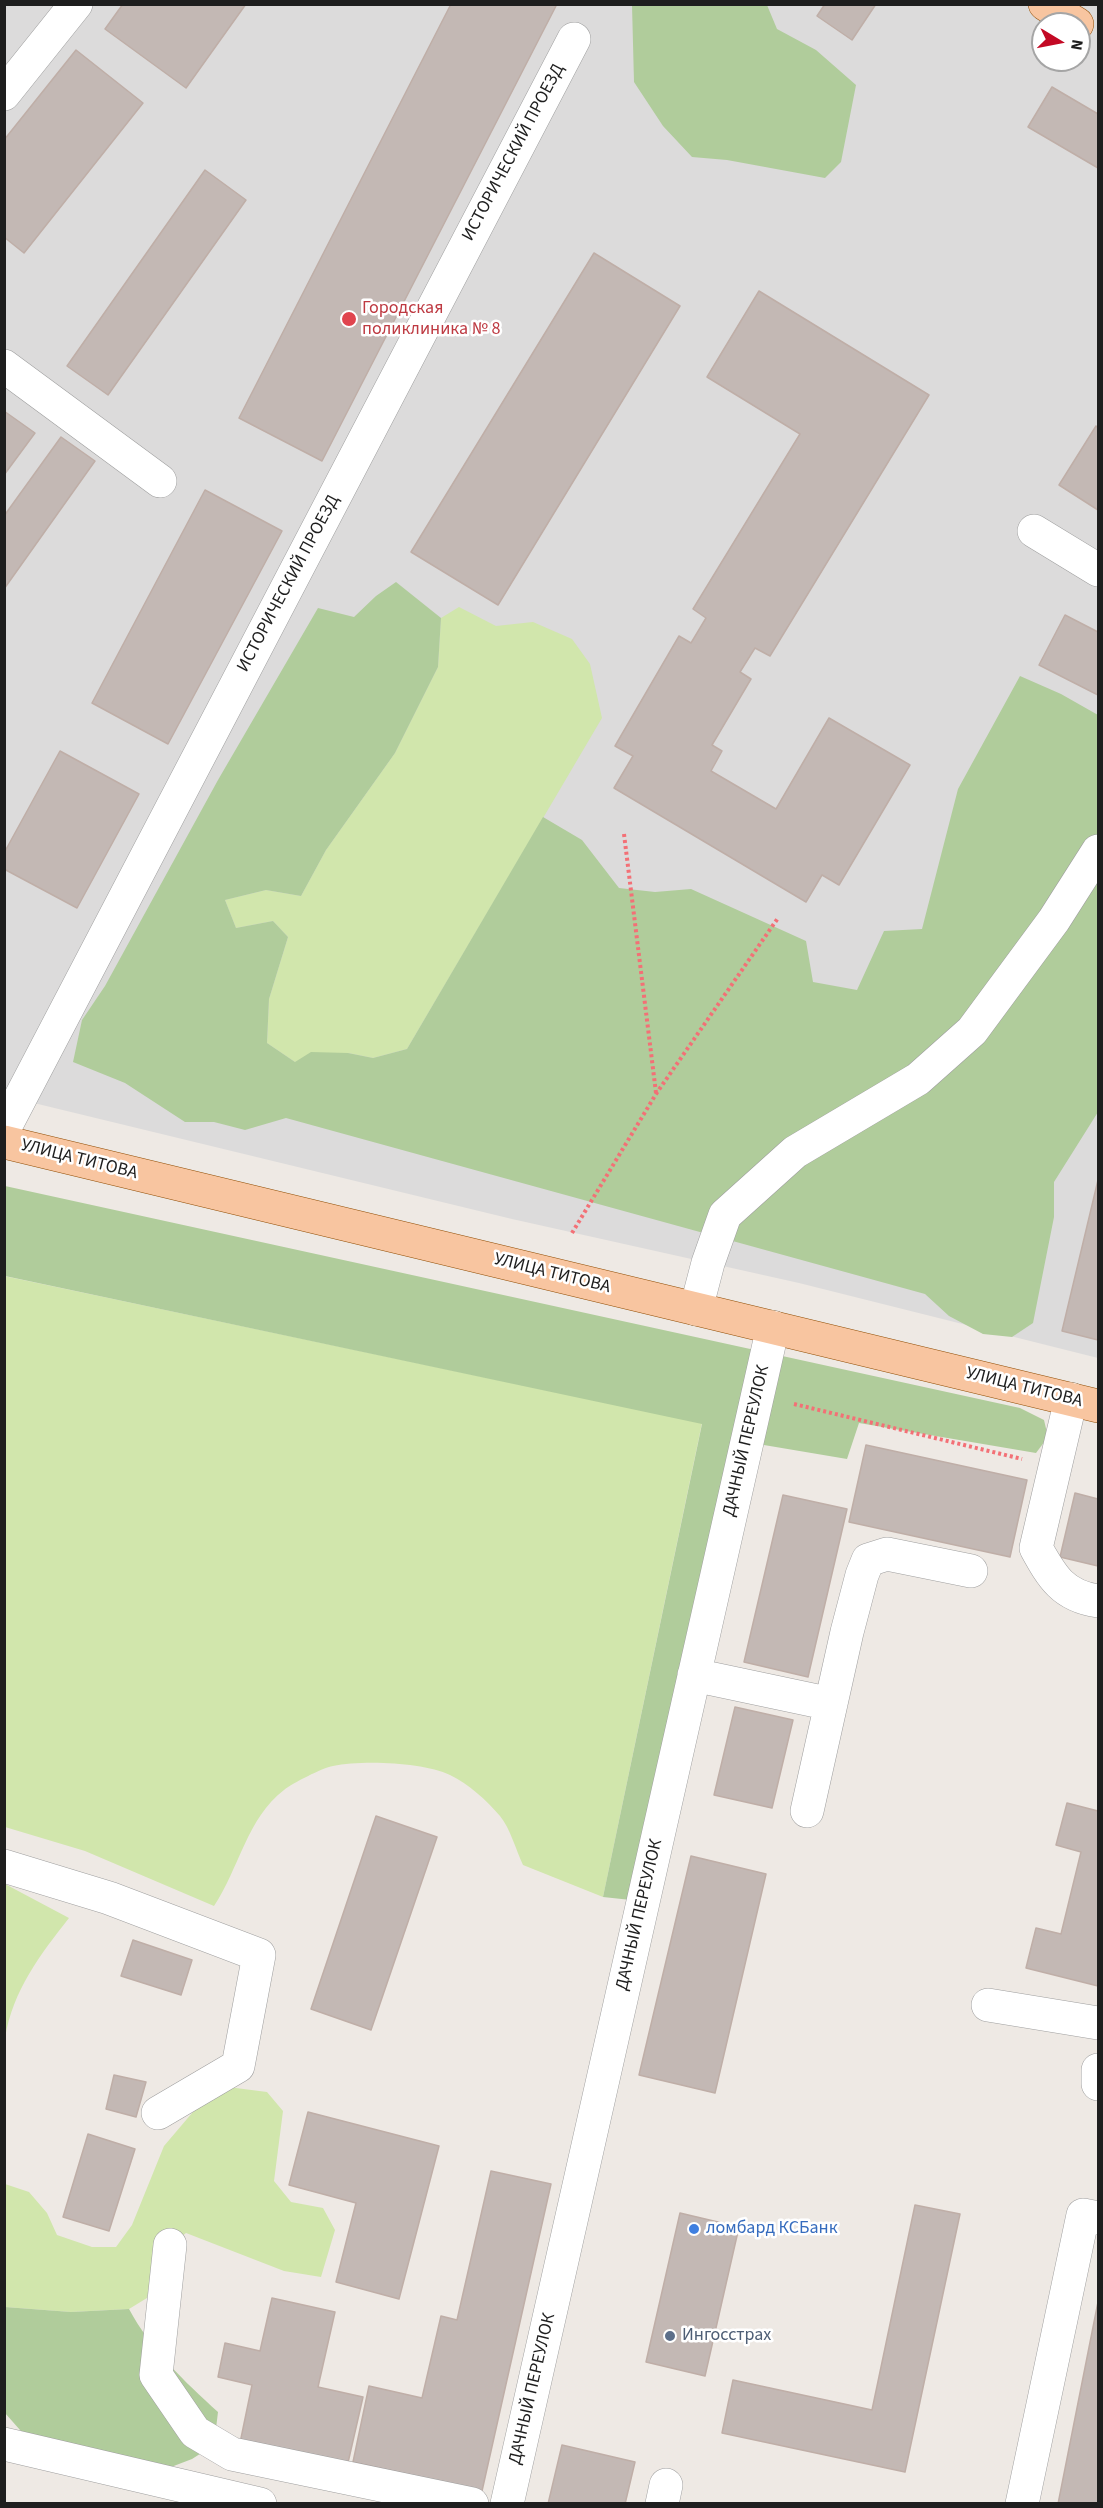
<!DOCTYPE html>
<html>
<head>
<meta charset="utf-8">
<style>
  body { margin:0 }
  #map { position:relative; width:1103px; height:2508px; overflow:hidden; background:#eee9e4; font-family:"Source Sans 3",sans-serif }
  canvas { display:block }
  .frame { position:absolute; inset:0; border:6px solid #1e1e1e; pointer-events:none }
  .north { position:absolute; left:1031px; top:12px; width:60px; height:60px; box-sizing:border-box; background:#fff; border:2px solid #a5a5a5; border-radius:50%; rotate:100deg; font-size:16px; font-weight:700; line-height:24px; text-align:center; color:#1e1e1e }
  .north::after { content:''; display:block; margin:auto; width:21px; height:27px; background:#c30924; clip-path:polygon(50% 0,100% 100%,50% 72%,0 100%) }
</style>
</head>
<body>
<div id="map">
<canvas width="1103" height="2508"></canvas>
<div class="frame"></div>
<div class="north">N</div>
</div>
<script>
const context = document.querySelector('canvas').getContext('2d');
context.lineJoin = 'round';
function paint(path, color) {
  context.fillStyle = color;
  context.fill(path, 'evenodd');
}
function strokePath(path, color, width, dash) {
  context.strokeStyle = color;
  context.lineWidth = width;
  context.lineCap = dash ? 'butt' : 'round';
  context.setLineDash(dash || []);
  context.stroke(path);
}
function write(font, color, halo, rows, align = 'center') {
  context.font = font + ' "Source Sans 3",sans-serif';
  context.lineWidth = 5;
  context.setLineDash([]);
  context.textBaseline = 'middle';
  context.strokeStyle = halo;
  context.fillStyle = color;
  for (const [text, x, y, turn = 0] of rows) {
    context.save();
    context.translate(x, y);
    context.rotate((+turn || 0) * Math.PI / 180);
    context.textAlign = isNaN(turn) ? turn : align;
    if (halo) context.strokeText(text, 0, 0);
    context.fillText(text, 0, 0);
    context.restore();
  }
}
const residential = new Path2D(`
  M 5,5 L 1098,5 L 1098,1358 L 799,1283 L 512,1219 L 5,1096 ZM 1043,24 L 1079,24 L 1079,60 L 1043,60 Z`);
const grass = new Path2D(`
  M 459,607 L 496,626 L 533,622 L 572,639 L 590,664 L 602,718 L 407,1049 L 373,1058 L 348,1053 L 295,1062 L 267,1043 L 269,999 L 288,937 L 273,921 L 236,928 L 225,900 L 266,890 L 301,896 L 326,850 L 395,753 L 438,667 L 441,618 Z
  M 4,1276 L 702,1423 L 603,1897 L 523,1865 C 516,1850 510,1828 500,1816 C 486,1800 469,1784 450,1775 C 423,1762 362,1760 333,1766 C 322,1768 293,1783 284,1790 C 247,1818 239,1869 214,1906 L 85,1851 L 5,1827 Z
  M 5,1884 L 69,1918 C 40,1955 13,1990 5,2038 Z
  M 228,2087 L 267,2092 L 283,2111 L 274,2181 L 291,2202 L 323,2208 L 335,2230 L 321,2277 L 284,2271 L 186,2233 L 156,2256 L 147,2298 L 129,2309 L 71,2312 L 5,2307 L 5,2184 L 29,2192 L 47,2213 L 57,2235 L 92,2247 L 116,2247 L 132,2225 L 164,2146 L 198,2106 Z`);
const forest = new Path2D(`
  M 632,5 L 767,5 L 777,29 L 816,50 L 856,85 L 841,162 L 825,178 L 727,160 L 692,157 L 663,126 L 634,82 Z
  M 396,582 L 441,618 L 438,667 L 395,753 L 326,850 L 301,896 L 266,890 L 225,900 L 236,928 L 273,921 L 288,937 L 269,999 L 267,1043 L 295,1062 L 311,1052 L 348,1053 L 373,1058 L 407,1049 L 543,817 L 582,840 L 619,888 L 655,892 L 691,889 L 806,941 L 813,982 L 857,990 L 884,931 L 922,929 L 958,789 L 1020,676 L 1061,694 L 1098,715 L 1098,1112 L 1054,1182 L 1054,1217 L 1033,1323 L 1012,1337 L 983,1334 L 949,1316 L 925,1294 L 286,1118 L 245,1130 L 214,1122 L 185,1122 L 125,1083 L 73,1062 L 82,1020 L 105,986 L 218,780 L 318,608 L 354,617 L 376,596 Z
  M 5,1186 L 1020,1408 L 1044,1420 L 1048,1437 L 1036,1453 L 859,1423 L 847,1459 L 758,1444 L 659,1903 L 603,1897 L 702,1424 L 5,1276 Z
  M 5,2307 L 71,2312 L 129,2309 C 151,2350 184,2381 218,2412 L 214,2445 L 192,2459 L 124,2485 L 35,2447 L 5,2413 Z`);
const building = new Path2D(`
  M 123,4 L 246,4 L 186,88 L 105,29 Z
  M 451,4 L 557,4 L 322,461 L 239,418 Z
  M 825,4 L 876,4 L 852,40 L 817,16 Z
  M 76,50 L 143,103 L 24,253 L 4,237 L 4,140 Z
  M 1052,87 L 1098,114 L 1098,168 L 1028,127 Z
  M 205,170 L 246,200 L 108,395 L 67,366 Z
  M 594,253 L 680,306 L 498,605 L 411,552 Z
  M 759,291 L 929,395 L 770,656 L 755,648 L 740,672 L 751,679 L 712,745 L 722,751 L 711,771 L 776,809 L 829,718 L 910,765 L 839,885 L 822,875 L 806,902 L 614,788 L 633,756 L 615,746 L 679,636 L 691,643 L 706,618 L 693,609 L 800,434 L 707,377 Z
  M 4,411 L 35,433 L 4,475 Z
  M 1096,426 L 1098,428 L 1098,510 L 1059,485 Z
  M 61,437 L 95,461 L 4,589 L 4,516 Z
  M 205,490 L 282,531 L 168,744 L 92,703 Z
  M 1065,615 L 1098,632 L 1098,695 L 1039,665 Z
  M 60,751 L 139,794 L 77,908 L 4,869 L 4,853 Z
  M 1098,1180 L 1098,1340 L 1062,1331 Z
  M 866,1445 L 1027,1480 L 1010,1557 L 849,1522 Z
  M 1075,1493 L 1098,1499 L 1098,1566 L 1060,1557 Z
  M 783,1495 L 847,1509 L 808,1677 L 744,1662 Z
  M 735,1707 L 793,1720 L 772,1808 L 714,1795 Z
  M 1067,1803 L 1098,1811 L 1098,1986 L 1026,1968 L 1036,1928 L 1061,1934 L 1081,1852 L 1056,1845 Z
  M 376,1816 L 437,1837 L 371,2030 L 311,2009 Z
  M 691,1856 L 766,1874 L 715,2093 L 639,2075 Z
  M 133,1940 L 192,1960 L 181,1995 L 121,1976 Z
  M 114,2075 L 146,2082 L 136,2117 L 106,2109 Z
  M 308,2112 L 439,2146 L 399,2299 L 336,2282 L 356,2203 L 289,2185 Z
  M 88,2134 L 135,2149 L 109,2231 L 63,2217 Z
  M 491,2171 L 551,2184 L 482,2491 L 353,2462 L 369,2386 L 422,2398 L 441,2316 L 457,2320 Z
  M 915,2205 L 960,2214 L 905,2472 L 722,2433 L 733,2380 L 872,2410 Z
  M 680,2213 L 739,2227 L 705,2376 L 646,2362 Z
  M 272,2298 L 335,2312 L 318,2387 L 363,2397 L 347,2467 L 240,2443 L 252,2385 L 218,2377 L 225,2343 L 260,2351 Z
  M 1098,2302 L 1098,2504 L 1058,2504 Z
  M 562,2445 L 635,2462 L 625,2504 L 548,2504 Z`);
const path = new Path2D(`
  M 624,834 L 656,1093
  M 572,1233 L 656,1094 L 778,918
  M 794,1404 L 1022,1459`);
const minor = new Path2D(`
  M 4,94 L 76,4
  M 4,366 L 160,481
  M 1034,531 L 1098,570
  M 4,1129 L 574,39
  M 696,1309 L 708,1263 L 725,1215 L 795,1152 L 918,1079 L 972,1031 L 1054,920 L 1098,851
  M 1071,1399 L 1036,1548 C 1052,1577 1063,1596 1098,1601
  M 694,1675 L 831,1704
  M 807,1811 L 847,1632 L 862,1575 L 868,1560 L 887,1554 L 971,1571
  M 4,1866 L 109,1898 L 259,1955 L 238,2066 L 158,2113
  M 988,2005 L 1098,2023
  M 1098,2070 L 1098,2084
  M 170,2245 L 156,2375 L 195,2432 L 232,2454 L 472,2504
  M 4,2444 L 260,2504
  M 507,2504 L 773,1327
  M 662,2504 L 666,2485
  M 1022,2504 L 1083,2215 L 1098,2218`);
const major = new Path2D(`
  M 1045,4 L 1077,24
  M 4,1142 L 1098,1406`);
const markers = [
  [349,319,8,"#e0444e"],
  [694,2229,6,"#3f7fe0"],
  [670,2336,6,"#5c6f8a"]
];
const streetNames = [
  ["ИСТОРИЧЕСКИЙ ПРОЕЗД",514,153,-62],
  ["ИСТОРИЧЕСКИЙ ПРОЕЗД",289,584,-62],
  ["УЛИЦА ТИТОВА",79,1160,14],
  ["УЛИЦА ТИТОВА",552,1274,14],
  ["УЛИЦА ТИТОВА",1024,1388,14],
  ["ДАЧНЫЙ ПЕРЕУЛОК",747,1441,-77],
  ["ДАЧНЫЙ ПЕРЕУЛОК",640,1915,-77],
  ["ДАЧНЫЙ ПЕРЕУЛОК",533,2389,-77]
];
const healthNames = [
  ["Городская",362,309],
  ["поликлиника № 8",362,330]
];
const shopNames = [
  ["ломбард КСБанк",706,2229]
];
const serviceNames = [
  ["Ингосстрах",682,2336]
];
paint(residential, '#dcdbdb');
paint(grass, '#d1e6ac');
paint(forest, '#b0cc9b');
paint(building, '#c3b8b4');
strokePath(building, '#bfaea7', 1.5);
strokePath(minor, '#9f9f9f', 34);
strokePath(major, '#914f07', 34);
strokePath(path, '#f37076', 4, [3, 3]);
strokePath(minor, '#fff', 33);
strokePath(major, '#f8c5a0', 33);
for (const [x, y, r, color] of markers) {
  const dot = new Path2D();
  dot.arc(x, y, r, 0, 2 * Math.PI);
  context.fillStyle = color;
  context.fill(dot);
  strokePath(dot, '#fff', 2);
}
write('18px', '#1e1e1e', '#fff', streetNames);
write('18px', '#be3a42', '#fff', healthNames, 'left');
write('18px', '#366cbe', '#fff', shopNames, 'left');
write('18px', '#4e5e75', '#fff', serviceNames, 'left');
</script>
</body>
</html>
